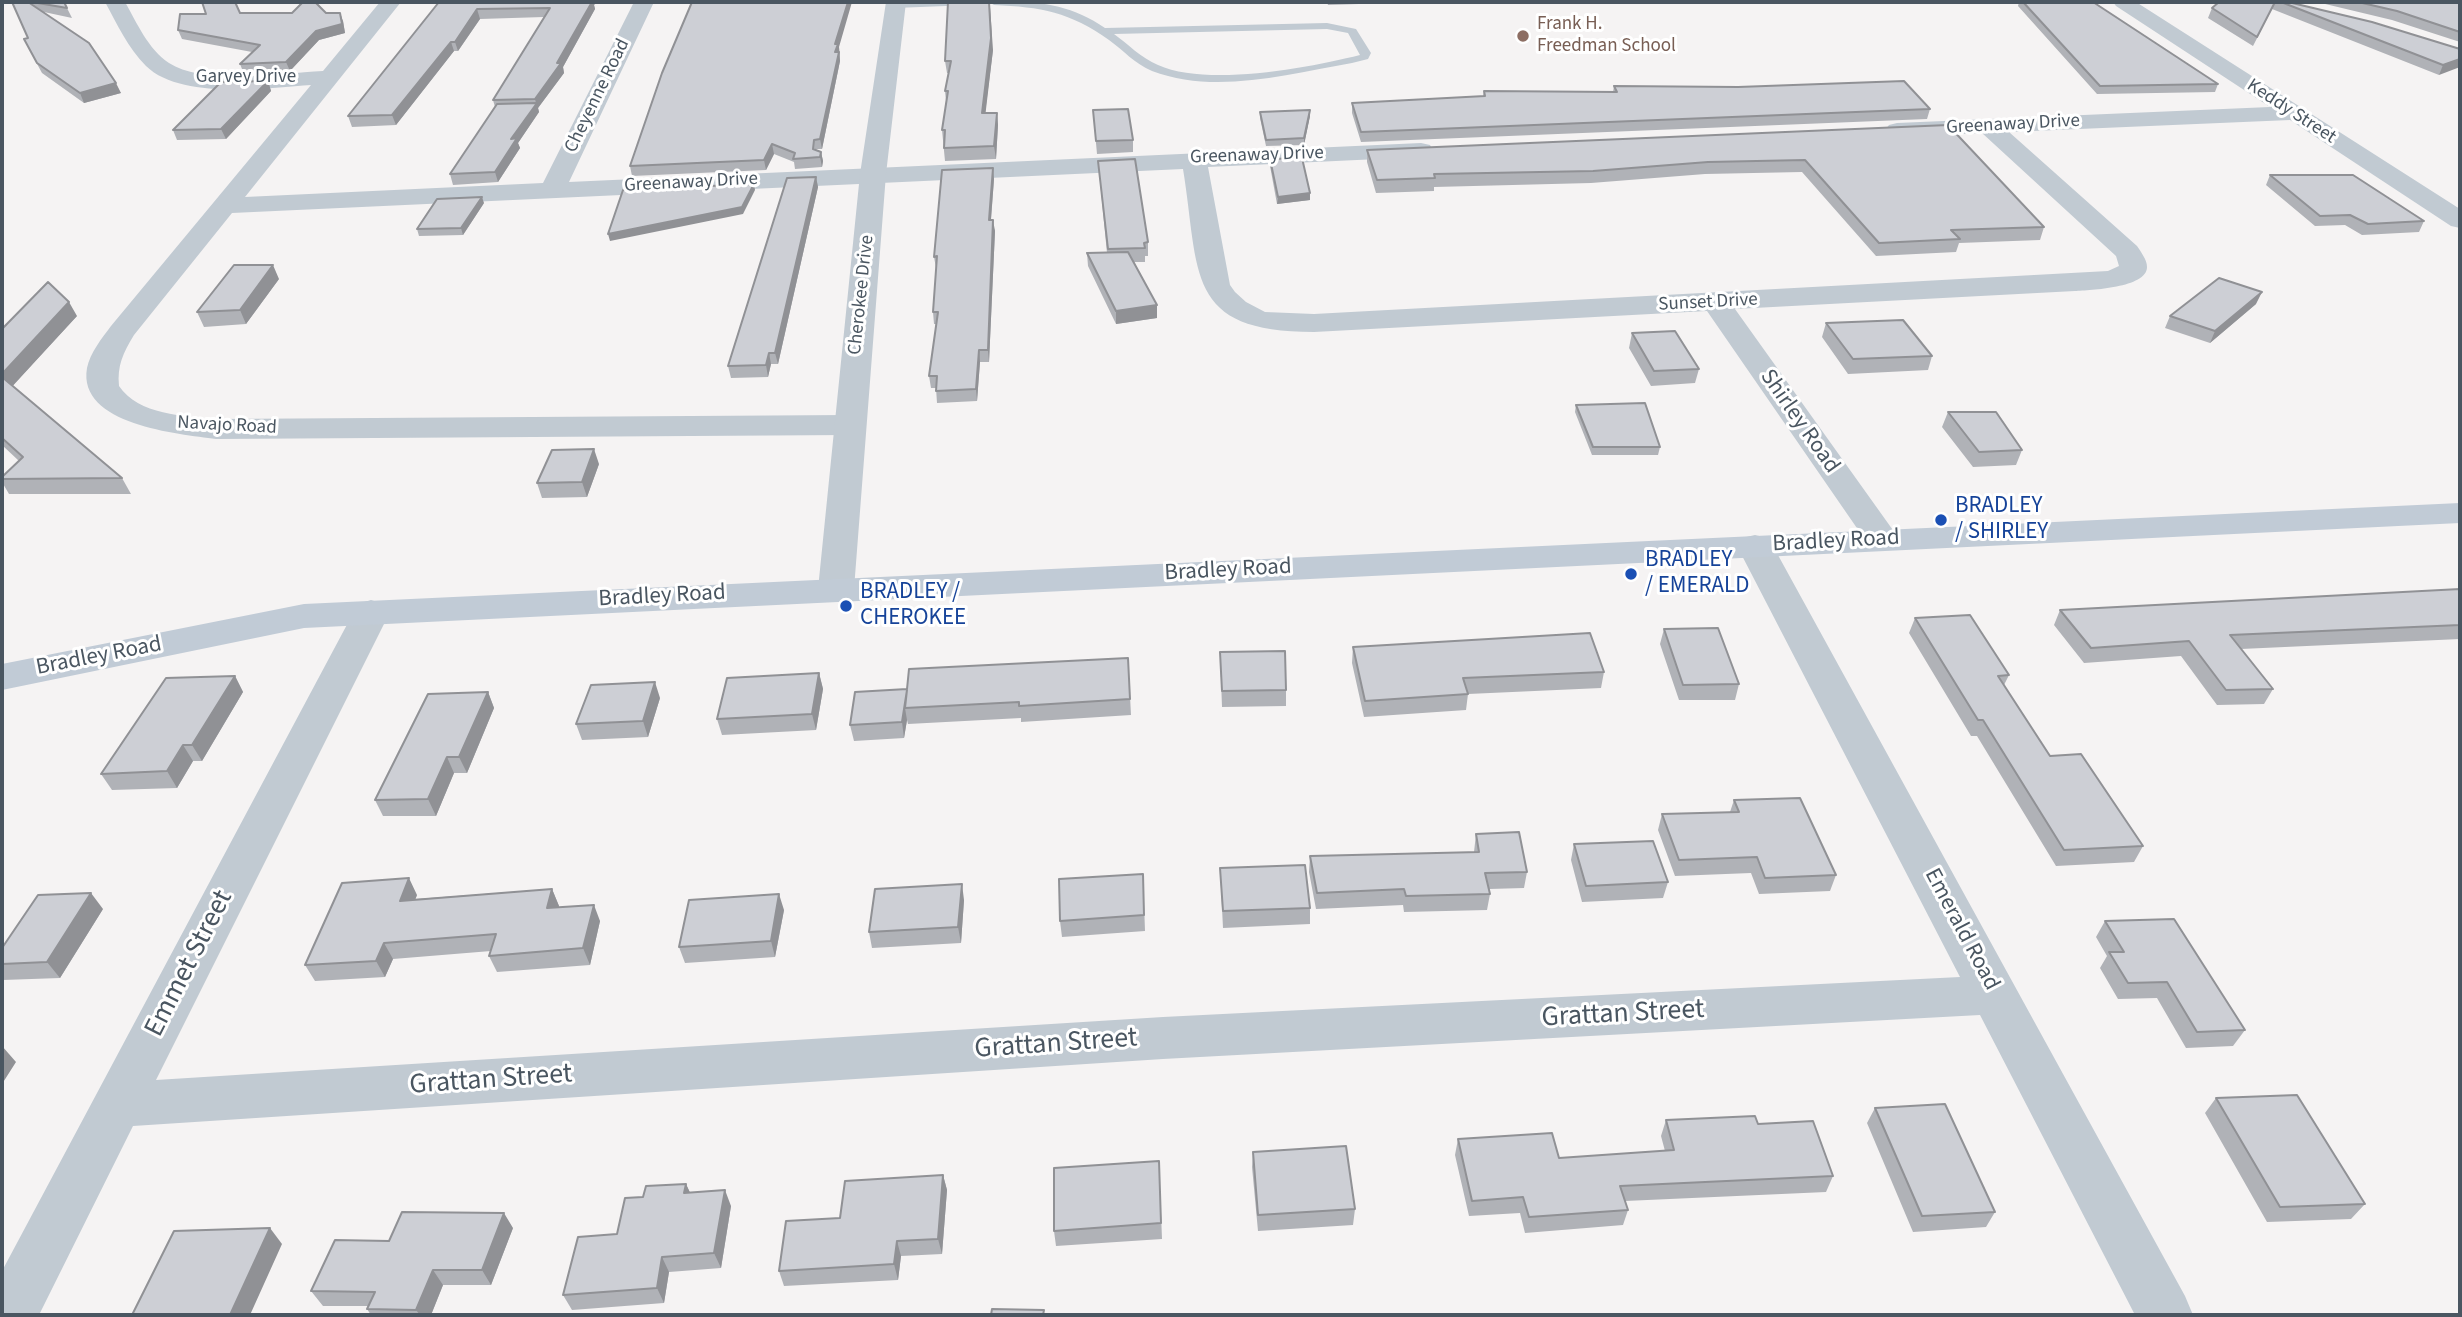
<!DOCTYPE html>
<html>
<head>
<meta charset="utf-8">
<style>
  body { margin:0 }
  #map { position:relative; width:2462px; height:1317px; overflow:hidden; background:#f5f3f3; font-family:"Source Sans 3",sans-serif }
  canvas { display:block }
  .frame { position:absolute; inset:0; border:4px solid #4a5661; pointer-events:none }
</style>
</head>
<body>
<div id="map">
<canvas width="2462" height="1317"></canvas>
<div class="frame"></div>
</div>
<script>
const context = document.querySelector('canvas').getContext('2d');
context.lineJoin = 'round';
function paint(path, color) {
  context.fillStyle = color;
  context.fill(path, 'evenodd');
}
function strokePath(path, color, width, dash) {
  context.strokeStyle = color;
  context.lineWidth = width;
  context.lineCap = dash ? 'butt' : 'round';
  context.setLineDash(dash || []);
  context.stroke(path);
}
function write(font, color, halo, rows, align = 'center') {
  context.font = font + ' "Source Sans 3",sans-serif';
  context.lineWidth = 6;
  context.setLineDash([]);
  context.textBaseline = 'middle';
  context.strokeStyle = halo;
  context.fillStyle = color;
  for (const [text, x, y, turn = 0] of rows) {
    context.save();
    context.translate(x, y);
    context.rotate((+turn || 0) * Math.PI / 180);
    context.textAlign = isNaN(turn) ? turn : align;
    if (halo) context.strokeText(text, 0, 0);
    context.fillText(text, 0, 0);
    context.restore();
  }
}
const service = new Path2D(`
  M 976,2 L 971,5 L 895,8 L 890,5 L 900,2 Z
  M 989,2 C 1032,0 1069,3 1105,28 L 1327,23 L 1356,29 L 1371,53 L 1368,59 L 1352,63 C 1288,74 1215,95 1152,71 C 1135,64 1123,50 1109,40 C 1070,12 1041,7 994,5 ZM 1327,29 L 1348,33 L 1360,55 C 1308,68 1207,87 1158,65 C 1141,58 1128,44 1114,34 Z`);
const minor = new Path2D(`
  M 105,2 L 125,2 C 137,23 148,49 169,63 C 204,86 282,73 323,71 L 380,2 L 401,2 L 245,197 L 543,183 L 634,2 L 654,2 L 569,182 L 1421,143 L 1430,145 L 1433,150 L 1430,155 L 1421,157 L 1208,167 L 1230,285 L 1235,292 L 1246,302 L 1265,312 L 1314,314 L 2108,271 L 2119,266 L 2116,256 L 1982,133 L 1897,137 L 1889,135 L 1885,130 L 1889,125 L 1897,123 L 2270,107 L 2116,6 L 2113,2 L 2136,2 L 2460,209 L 2460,228 L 2451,226 L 2290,120 L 2009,132 L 2137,246 C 2141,252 2147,260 2147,267 C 2147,288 2090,290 2075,291 L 1735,309 L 1900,540 L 1894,547 L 1882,551 L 1870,547 L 1707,311 L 1314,332 C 1184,332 1200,273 1183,169 L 232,213 L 134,335 C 123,353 117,366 119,386 C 138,415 185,416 216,419 L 849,415 L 860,418 L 865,425 L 860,432 L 849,435 L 216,439 C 179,434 77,425 87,368 C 90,353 102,338 111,326 L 311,85 C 267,88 181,100 146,66 C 128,48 117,24 105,2 Z
  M 1755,535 L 1768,538 L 1773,546 L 2185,1296 L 2193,1315 L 2135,1315 L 1980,1015 L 1163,1059 L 133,1126 L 39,1315 L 2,1315 L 2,1271 L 358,604 L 371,600 L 384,604 L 390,612 L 156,1080 L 1163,1017 L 1960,977 L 1737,546 L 1742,538 Z`);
const tertiary = new Path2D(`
  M 886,2 L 906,2 L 886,174 L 854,589 L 849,597 L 836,600 L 823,597 L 818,589 L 860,174 Z`);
const secondary = new Path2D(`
  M 2460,503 L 2460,523 L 304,628 L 2,690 L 2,664 L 304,604 Z`);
const wall = new Path2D(`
  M 12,2 L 64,2 L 72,18 L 44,12 L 121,93 L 84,103 L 42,73 L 29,49 L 28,38 Z
  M 439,2 L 594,5 L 595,9 L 563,67 L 564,73 L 538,108 L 539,112 L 518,143 L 520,148 L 498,182 L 453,185 L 450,174 L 495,107 L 493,100 L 544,17 L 480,19 L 458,51 L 454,51 L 396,125 L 352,127 L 348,116 Z
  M 1327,2 L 1420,2 L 1328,5 Z
  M 2019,2 L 2093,2 L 2218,84 L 2215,92 L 2097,94 L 2018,6 Z
  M 2219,2 L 2288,2 L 2460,49 L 2439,75 L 2272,9 L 2253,46 L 2208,18 L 2212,8 Z
  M 2308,2 L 2460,2 L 2460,42 L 2392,20 L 2321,3 Z
  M 240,13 L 326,13 L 343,21 L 345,33 L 319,40 L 290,71 L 244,74 L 240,64 L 252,52 L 182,39 L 178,30 Z
  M 839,47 L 840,61 L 822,149 L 815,149 L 821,152 L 823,161 L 822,167 L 795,169 L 794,162 L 774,154 L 766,170 L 632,176 L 630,166 Z
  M 993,50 L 985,113 L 997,113 L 998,125 L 996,159 L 945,161 L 942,130 L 946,101 L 945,91 L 949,73 L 947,73 L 945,61 Z
  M 268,81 L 271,91 L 226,139 L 177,140 L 173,130 Z
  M 1614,86 L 1930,109 L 1927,119 L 1361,142 L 1352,113 L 1352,103 L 1483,96 L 1484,91 L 1613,92 Z
  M 1093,110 L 1133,140 L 1133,152 L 1097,154 Z
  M 1260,112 L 1310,116 L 1304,145 L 1266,146 L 1260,118 Z
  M 1948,125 L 2044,227 L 2040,240 L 1959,243 L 1956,252 L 1876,256 L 1802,172 L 1705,174 L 1591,183 L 1434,187 L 1434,191 L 1376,193 L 1367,162 L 1367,150 Z
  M 1270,159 L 1310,193 L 1310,200 L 1277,204 L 1270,166 Z
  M 1098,161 L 1148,242 L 1148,256 L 1145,256 L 1145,262 L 1134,262 L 1157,305 L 1157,318 L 1116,324 L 1088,266 L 1087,253 L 1107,253 Z
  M 2270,175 L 2424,221 L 2419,232 L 2362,235 L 2345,225 L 2315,226 L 2266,185 Z
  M 816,177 L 818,187 L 778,364 L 771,364 L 768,377 L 731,378 L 728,366 Z
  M 994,179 L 991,220 L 995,231 L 989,362 L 980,362 L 977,401 L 937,403 L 936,388 L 931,388 L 929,376 L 936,324 L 934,324 L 933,312 L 936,268 L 934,257 Z
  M 484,203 L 463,235 L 419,236 L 417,229 Z
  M 279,279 L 246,324 L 204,327 L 197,312 Z
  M 2256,304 L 2210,343 L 2165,328 L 2170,316 Z
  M 77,316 L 12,386 L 122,478 L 131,494 L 9,494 L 2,482 L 2,477 L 19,461 L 2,445 L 2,329 Z
  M 1826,323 L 1932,356 L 1928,370 L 1848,374 L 1822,337 Z
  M 1632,333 L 1699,369 L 1695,383 L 1651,386 L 1629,348 Z
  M 1576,405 L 1660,447 L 1658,455 L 1592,455 L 1575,412 Z
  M 1948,412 L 2022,450 L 2016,465 L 1973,467 L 1942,427 Z
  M 599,464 L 587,497 L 542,498 L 537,483 Z
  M 2460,589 L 2460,639 L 2241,649 L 2273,689 L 2264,704 L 2217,705 L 2181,656 L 2084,663 L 2054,625 L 2060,610 Z
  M 1915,618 L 2009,675 L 2004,685 L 2050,756 L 2143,846 L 2134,862 L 2056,866 L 1977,736 L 1971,736 L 1909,633 Z
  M 1664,629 L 1739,684 L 1735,700 L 1679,700 L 1660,644 Z
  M 1353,647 L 1604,672 L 1601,688 L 1468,694 L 1466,710 L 1364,717 L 1352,663 Z
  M 1220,652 L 1286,690 L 1286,706 L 1222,707 Z
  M 1128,658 L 1131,715 L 1021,722 L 1021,718 L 908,724 L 907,720 L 904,738 L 854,741 L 850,725 L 907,689 Z
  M 819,673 L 823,689 L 816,730 L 722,735 L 717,719 Z
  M 235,676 L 243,692 L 202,761 L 193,761 L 177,788 L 112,790 L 101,774 Z
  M 488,692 L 494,708 L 467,773 L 454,773 L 436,816 L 383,816 L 375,800 Z
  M 660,698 L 648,737 L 582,740 L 576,724 Z
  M 1734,800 L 1836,875 L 1830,891 L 1759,894 L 1751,873 L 1675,876 L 1658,830 L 1662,814 L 1730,812 Z
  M 1476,834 L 1527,872 L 1524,888 L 1489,889 L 1490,894 L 1487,910 L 1404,912 L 1403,905 L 1316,909 L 1309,872 L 1310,856 L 1474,852 Z
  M 1574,844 L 1668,882 L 1663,898 L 1582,902 L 1571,860 Z
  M 1220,868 L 1310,908 L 1310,924 L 1223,928 Z
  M 1143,874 L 1145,931 L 1062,937 L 1060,921 Z
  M 552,889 L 559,906 L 558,908 L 600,921 L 590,965 L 497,972 L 489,956 L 491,951 L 393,959 L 385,977 L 315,981 L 305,965 L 417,895 L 415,899 Z
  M 964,900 L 961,943 L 872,948 L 869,932 Z
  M 103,909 L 60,978 L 3,980 L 2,978 L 2,964 Z
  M 784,910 L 775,957 L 685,963 L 679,947 Z
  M 2105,921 L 2245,1030 L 2233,1046 L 2186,1048 L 2157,998 L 2118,999 L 2100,968 L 2107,956 L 2096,937 Z
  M 2216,1098 L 2365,1204 L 2351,1219 L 2267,1222 L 2205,1113 Z
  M 1875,1108 L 1995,1212 L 1986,1227 L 1913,1232 L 1867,1123 Z
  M 1666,1120 L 1758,1124 L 1833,1176 L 1826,1192 L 1625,1201 L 1628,1210 L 1623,1225 L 1525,1233 L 1520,1213 L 1469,1216 L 1455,1155 L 1458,1139 L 1559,1158 L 1665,1151 L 1661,1136 Z
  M 1253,1152 L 1355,1209 L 1353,1225 L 1258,1231 L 1252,1167 Z
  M 1159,1161 L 1162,1239 L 1056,1246 L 1054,1231 Z
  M 943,1175 L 947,1190 L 942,1254 L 901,1256 L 898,1280 L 784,1286 L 779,1271 L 840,1218 Z
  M 686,1184 L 690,1193 L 731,1206 L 721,1268 L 669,1272 L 664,1303 L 572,1310 L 563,1295 L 617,1234 L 643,1197 Z
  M 513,1228 L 491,1285 L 443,1285 L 431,1315 L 371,1315 L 367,1309 L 368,1306 L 323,1306 L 311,1291 L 389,1241 Z`);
const shadedWall = new Path2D(`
  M 590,2 L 597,2 L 594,5 L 595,9 L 563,67 L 564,73 L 538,108 L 539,112 L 518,143 L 520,148 L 498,182 L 495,172 L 511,139 L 536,103 L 535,99 L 557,63 Z
  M 848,2 L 852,2 L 839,47 L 840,61 L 822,149 L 820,139 L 835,52 L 835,44 Z
  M 990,7 L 993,50 L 984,126 L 982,113 Z
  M 477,9 L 480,19 L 458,51 L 455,42 Z
  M 340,13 L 343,21 L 345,33 L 319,40 L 290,71 L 286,62 L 316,31 Z
  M 451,42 L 454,51 L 396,125 L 392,115 Z
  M 2460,59 L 2460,67 L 2439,75 L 2443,65 Z
  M 268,81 L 271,91 L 226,139 L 221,129 Z
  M 116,83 L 121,93 L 84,103 L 80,93 Z
  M 1310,110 L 1310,116 L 1304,145 L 1304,138 Z
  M 997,113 L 998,125 L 996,159 L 994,146 Z
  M 772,144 L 774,154 L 766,170 L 764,160 Z
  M 821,152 L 823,161 L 822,167 L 820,157 Z
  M 993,168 L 994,179 L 990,231 L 989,220 Z
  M 816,177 L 818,187 L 778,364 L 775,353 Z
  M 754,184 L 755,190 L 743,214 L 610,241 L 608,234 Z
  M 1310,193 L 1310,200 L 1277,204 L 1278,197 Z
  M 482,197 L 484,203 L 463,235 L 461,228 Z
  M 993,220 L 995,231 L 989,362 L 988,350 Z
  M 273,265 L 279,279 L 246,324 L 240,310 Z
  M 2262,292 L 2256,304 L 2210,343 L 2215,331 Z
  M 69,302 L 77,316 L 9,390 L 2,378 L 2,374 Z
  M 1157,305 L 1157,318 L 1116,324 L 1116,311 Z
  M 979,350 L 980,362 L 977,401 L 976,389 Z
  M 769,353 L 771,364 L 768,377 L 766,365 Z
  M 594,449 L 599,464 L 587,497 L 582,482 Z
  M 819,673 L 823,689 L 816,730 L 812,714 Z
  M 235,676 L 243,692 L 202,761 L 192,745 Z
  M 655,682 L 660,698 L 648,737 L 643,721 Z
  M 907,690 L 905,708 L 907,720 L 904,738 L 902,722 Z
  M 488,692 L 494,708 L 467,773 L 459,757 Z
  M 183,745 L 193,761 L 177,788 L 167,771 Z
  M 447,757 L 454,773 L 436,816 L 428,799 Z
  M 409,878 L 417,895 L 409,917 L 400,901 Z
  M 962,884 L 964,900 L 961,943 L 958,927 Z
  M 552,889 L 559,906 L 554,925 L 547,908 Z
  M 91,893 L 103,909 L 60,978 L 47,962 Z
  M 779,894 L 784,910 L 775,957 L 771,941 Z
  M 594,905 L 600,921 L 590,965 L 583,948 Z
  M 384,943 L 393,959 L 385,977 L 376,961 Z
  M 2,1046 L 16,1062 L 2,1084 Z
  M 943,1175 L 947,1190 L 942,1254 L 938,1239 Z
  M 686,1184 L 693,1199 L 684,1193 Z
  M 725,1190 L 731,1206 L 721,1268 L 714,1253 Z
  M 504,1213 L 513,1228 L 491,1285 L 482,1270 Z
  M 270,1228 L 282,1244 L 250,1315 L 230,1315 Z
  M 897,1241 L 901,1256 L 898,1280 L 894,1264 Z
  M 662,1257 L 669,1272 L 664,1303 L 657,1288 Z
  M 433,1270 L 443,1285 L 431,1315 L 420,1315 L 416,1310 Z`);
const building = new Path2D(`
  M 12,2 L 28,2 L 89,43 L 116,83 L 80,93 L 37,63 L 24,39 L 28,38 Z
  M 32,2 L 64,2 L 67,8 Z
  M 202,2 L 235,2 L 240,13 L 292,13 L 303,2 L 315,2 L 326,13 L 340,13 L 342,24 L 316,31 L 286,62 L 240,64 L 260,45 L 178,30 L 180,14 L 206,14 Z
  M 439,2 L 592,2 L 557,63 L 561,63 L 535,99 L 493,100 L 550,8 L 477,9 L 455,42 L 451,42 L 392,115 L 348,116 Z
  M 692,2 L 848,2 L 835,44 L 838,44 L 835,52 L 839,52 L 820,139 L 814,140 L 813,149 L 821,152 L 820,157 L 793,159 L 795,153 L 772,144 L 764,160 L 630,166 L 662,73 Z
  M 948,2 L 989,2 L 991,38 L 982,113 L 997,113 L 994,146 L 944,148 L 945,130 L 942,130 L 948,91 L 945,91 L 951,61 L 945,61 Z
  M 2023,2 L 2093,2 L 2218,84 L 2100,86 Z
  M 2219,2 L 2275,2 L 2257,37 L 2212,8 Z
  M 2281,2 L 2288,2 L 2372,22 L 2460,49 L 2460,59 L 2443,65 Z
  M 2358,2 L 2460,2 L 2460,32 L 2397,11 Z
  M 268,81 L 221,129 L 173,130 L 221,82 Z
  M 1904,81 L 1930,109 L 1361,132 L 1352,103 L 1485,96 L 1484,91 L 1617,92 L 1614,86 L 1738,87 Z
  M 537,103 L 511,139 L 517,138 L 495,172 L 450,174 L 497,104 Z
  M 1128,109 L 1133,140 L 1096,141 L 1093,110 Z
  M 1310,110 L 1304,138 L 1266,140 L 1260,112 Z
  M 1948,125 L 2044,227 L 1951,230 L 1960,239 L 1879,243 L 1805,160 L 1708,162 L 1593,171 L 1434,174 L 1435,178 L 1377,180 L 1367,150 Z
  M 1302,158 L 1310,193 L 1278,197 L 1270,159 Z
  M 1135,159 L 1148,242 L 1144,243 L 1145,248 L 1108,249 L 1098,161 Z
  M 993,168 L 989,220 L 993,220 L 988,350 L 979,350 L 976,389 L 936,391 L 937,376 L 929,376 L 938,312 L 933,312 L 937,256 L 934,257 L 942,170 Z
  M 2270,175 L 2353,175 L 2424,221 L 2368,224 L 2350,215 L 2320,216 Z
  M 816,177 L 775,353 L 769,353 L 766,365 L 728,366 L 787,178 Z
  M 754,184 L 742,207 L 608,234 L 623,190 Z
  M 482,197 L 461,228 L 417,229 L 437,199 Z
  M 1128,252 L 1157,305 L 1116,311 L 1087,253 Z
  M 234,265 L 273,265 L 240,310 L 197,312 Z
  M 2219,278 L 2262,292 L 2215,331 L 2170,316 Z
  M 48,282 L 69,302 L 2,374 L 2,329 Z
  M 1903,320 L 1932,356 L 1853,359 L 1826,323 Z
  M 1675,331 L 1699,369 L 1654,371 L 1632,333 Z
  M 2,377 L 122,478 L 2,479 L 2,477 L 23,457 L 2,438 Z
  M 1645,403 L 1660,447 L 1593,447 L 1576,405 Z
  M 1948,412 L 1996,412 L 2022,450 L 1979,452 Z
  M 594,449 L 582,482 L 537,483 L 552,450 Z
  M 2460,589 L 2460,625 L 2230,635 L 2273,689 L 2226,690 L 2189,641 L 2091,648 L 2060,610 Z
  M 1970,615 L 2009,675 L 1998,676 L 2050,756 L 2081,754 L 2143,846 L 2064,850 L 1983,720 L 1978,720 L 1915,618 Z
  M 1718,628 L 1739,684 L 1683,685 L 1664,629 Z
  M 1590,633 L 1604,672 L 1463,678 L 1468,694 L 1365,701 L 1353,647 Z
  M 1285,651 L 1286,690 L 1222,691 L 1220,652 Z
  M 1128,658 L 1130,699 L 1019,706 L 1019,702 L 905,708 L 907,690 L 902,722 L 850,725 L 855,692 L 907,689 L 909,669 Z
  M 819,673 L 812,714 L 717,719 L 727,678 Z
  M 235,676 L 192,745 L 183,745 L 167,771 L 101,774 L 166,678 Z
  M 655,682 L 643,721 L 576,724 L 591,685 Z
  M 488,692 L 459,757 L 447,757 L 428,799 L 375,800 L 428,694 Z
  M 1800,798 L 1836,875 L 1765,878 L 1757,857 L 1679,860 L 1662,814 L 1739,812 L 1734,800 Z
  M 1519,832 L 1527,872 L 1485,873 L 1490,894 L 1406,896 L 1404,889 L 1317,893 L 1310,856 L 1479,852 L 1476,834 Z
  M 1653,841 L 1668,882 L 1586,886 L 1574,844 Z
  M 1305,865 L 1310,908 L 1223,911 L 1220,868 Z
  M 1143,874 L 1144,915 L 1060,921 L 1059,879 Z
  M 409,878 L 400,901 L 552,889 L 547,908 L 594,905 L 583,948 L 489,956 L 496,934 L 384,943 L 376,961 L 305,965 L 342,883 Z
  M 962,884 L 958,927 L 869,932 L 875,889 Z
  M 91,893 L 47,962 L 2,964 L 2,948 L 38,895 Z
  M 779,894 L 771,941 L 679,947 L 689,900 Z
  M 2174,919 L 2245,1030 L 2197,1032 L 2167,982 L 2128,983 L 2109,952 L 2124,952 L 2105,921 Z
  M 2297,1095 L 2365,1204 L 2280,1207 L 2216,1098 Z
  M 1945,1104 L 1995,1212 L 1922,1216 L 1875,1108 Z
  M 1755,1116 L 1758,1124 L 1813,1121 L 1833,1176 L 1620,1186 L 1628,1210 L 1529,1217 L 1523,1197 L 1472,1201 L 1458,1139 L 1552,1133 L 1559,1158 L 1674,1150 L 1666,1120 Z
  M 1346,1146 L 1355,1209 L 1258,1215 L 1253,1152 Z
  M 1159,1161 L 1161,1223 L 1054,1231 L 1054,1168 Z
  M 943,1175 L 938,1239 L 897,1241 L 894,1264 L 779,1271 L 786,1221 L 840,1218 L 845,1181 Z
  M 686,1184 L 684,1193 L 725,1190 L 714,1253 L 662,1257 L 657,1288 L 563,1295 L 578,1237 L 617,1234 L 625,1198 L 643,1197 L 646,1186 Z
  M 402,1212 L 504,1213 L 482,1270 L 433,1270 L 416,1310 L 367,1309 L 375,1292 L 311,1291 L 335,1240 L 389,1241 Z
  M 270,1228 L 230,1315 L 132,1315 L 174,1231 Z
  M 992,1309 L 1044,1310 L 1043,1315 L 991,1315 Z`);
const markers = [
  [1523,36,7,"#8d6e63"],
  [1941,520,7,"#1a4fb4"],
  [1631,574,7,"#1a4fb4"],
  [846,606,7,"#1a4fb4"]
];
const farEducationnames = [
  ["Frank H.",1537,25],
  ["Freedman School",1537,47]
];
const farStreetnames = [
  ["Garvey Drive",246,78],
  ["Cheyenne Road",598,96,-64],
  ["Keddy Street",2291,112,33],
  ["Greenaway Drive",2013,125,-3],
  ["Greenaway Drive",1257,156,-2],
  ["Greenaway Drive",691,183,-3],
  ["Cherokee Drive",862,295,-84],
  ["Sunset Drive",1708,303,-3],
  ["Navajo Road",227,426,3]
];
const streetNames = [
  ["Shirley Road",1799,422,55],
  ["Bradley Road",1836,542,-3],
  ["Bradley Road",1228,571,-3],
  ["Bradley Road",662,597,-3],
  ["Bradley Road",99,657,-11],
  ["Emerald Road",1961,930,62]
];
const transitNames = [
  ["BRADLEY",1955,507],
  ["/ SHIRLEY",1955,533],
  ["BRADLEY",1645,561],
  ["/ EMERALD",1645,587],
  ["BRADLEY /",860,593],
  ["CHEROKEE",860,619]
];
const nearStreetnames = [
  ["Emmet Street",190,964,-63],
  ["Grattan Street",1623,1015,-3],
  ["Grattan Street",1056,1045,-4],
  ["Grattan Street",491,1081,-4]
];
paint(service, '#c1cad2');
paint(minor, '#c1cad2');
paint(tertiary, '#c1cad2');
paint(secondary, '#c1cbd6');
paint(wall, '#b0b2b7');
paint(shadedWall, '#909195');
paint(building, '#cdcfd5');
strokePath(building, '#909195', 2);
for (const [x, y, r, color] of markers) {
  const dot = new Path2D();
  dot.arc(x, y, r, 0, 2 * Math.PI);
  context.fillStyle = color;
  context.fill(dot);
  strokePath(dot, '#fff', 2.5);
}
write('19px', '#785e54', '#fff', farEducationnames, 'left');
write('19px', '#4a5661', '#fff', farStreetnames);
write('23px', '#4a5661', '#fff', streetNames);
write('23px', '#164399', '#fff', transitNames, 'left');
write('28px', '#4a5661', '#fff', nearStreetnames);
</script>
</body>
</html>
